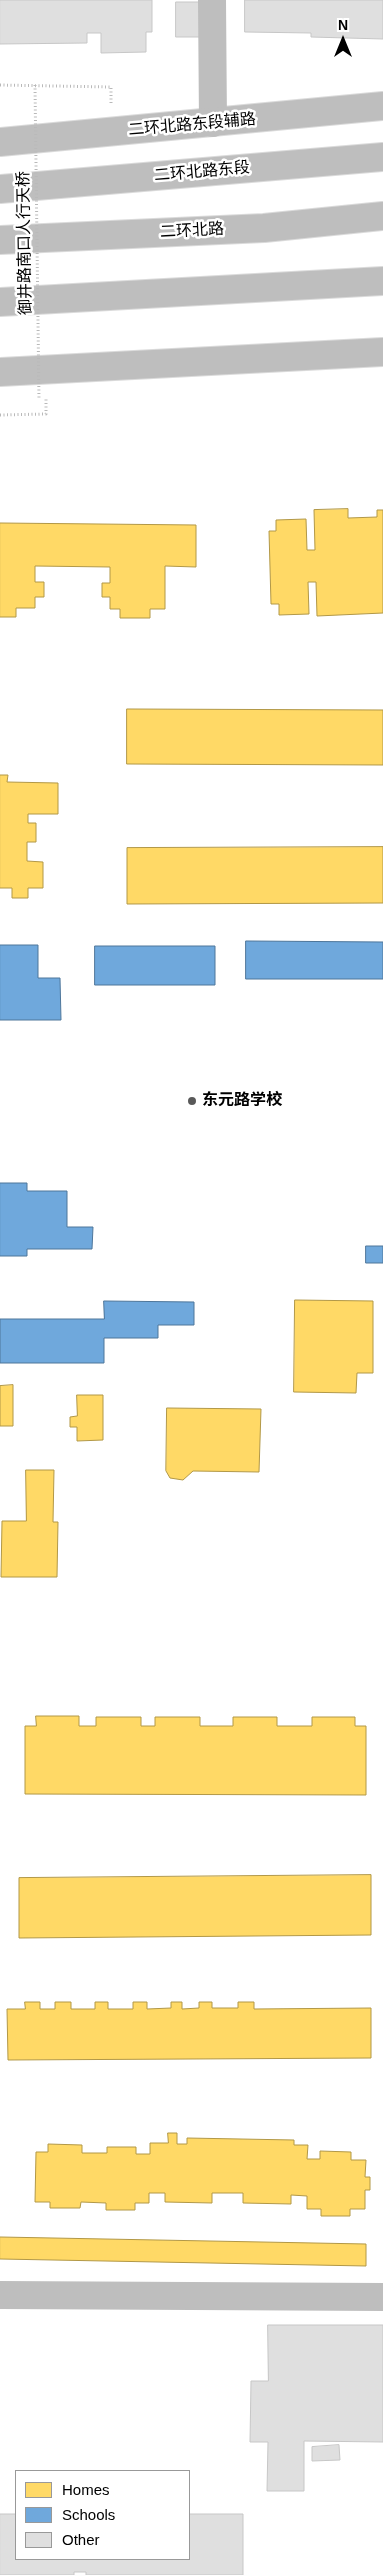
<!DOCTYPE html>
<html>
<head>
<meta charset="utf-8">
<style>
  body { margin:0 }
  #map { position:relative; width:383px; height:2575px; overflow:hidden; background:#fff; font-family:Arial,sans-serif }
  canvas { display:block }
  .legend { position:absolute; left:15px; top:2470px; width:175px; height:90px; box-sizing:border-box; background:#fff; border:1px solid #999; margin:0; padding:6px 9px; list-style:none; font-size:15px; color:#000 }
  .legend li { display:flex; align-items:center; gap:10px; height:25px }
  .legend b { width:25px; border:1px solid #999 }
  .north { position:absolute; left:318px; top:15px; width:50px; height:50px; -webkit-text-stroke:4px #fff; paint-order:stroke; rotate:0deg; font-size:14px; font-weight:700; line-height:20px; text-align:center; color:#000 }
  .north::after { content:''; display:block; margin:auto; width:18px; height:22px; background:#000; clip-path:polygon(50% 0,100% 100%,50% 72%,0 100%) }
</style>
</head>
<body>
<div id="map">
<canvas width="383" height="2575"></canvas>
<ul class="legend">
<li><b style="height:14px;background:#ffd966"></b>Homes</li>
<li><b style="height:14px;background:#6fa8dc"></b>Schools</li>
<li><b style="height:14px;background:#dfdfdf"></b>Other</li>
</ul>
<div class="north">N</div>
</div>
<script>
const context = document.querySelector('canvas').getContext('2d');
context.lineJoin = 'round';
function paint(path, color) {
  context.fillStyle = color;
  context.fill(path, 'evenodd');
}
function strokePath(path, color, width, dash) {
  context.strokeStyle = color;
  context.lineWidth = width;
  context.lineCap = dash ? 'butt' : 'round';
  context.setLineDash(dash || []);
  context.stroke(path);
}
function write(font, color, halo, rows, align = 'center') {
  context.font = font + ' Arial,"Noto Sans SC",sans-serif';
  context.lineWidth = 5;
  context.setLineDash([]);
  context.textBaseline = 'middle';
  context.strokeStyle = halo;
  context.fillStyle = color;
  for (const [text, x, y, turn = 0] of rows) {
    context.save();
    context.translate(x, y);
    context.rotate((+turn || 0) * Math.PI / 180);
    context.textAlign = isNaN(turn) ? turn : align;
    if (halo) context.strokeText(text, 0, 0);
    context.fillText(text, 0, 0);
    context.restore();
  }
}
const homes = new Path2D(`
  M 348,509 L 348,518 L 377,517 L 377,510 L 383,510 L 383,613 L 317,616 L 316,582 L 308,582 L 309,614 L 279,615 L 279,604 L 271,604 L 269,531 L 276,531 L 276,520 L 306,519 L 307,550 L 315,550 L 314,510 Z
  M 0,523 L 196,525 L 196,567 L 165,566 L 165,609 L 150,609 L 150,618 L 120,618 L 120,609 L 110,609 L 110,597 L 102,597 L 102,583 L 110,583 L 110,567 L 35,566 L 35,582 L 44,582 L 44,597 L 35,597 L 35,608 L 16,608 L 16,617 L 0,617 Z
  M 127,709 L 383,710 L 383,765 L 127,764 Z
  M 0,775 L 8,775 L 7,782 L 58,783 L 58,814 L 28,814 L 28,823 L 36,823 L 36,842 L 27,842 L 27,861 L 43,862 L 43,888 L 28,888 L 28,898 L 12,898 L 12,888 L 0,888 Z
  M 383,847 L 383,903 L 127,904 L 127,848 Z
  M 295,1300 L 373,1301 L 373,1373 L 357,1373 L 356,1393 L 294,1392 Z
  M 13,1385 L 13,1426 L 0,1426 L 0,1386 Z
  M 77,1395 L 103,1395 L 103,1440 L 77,1441 L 77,1427 L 70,1427 L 70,1417 L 77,1416 Z
  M 167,1408 L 261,1409 L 259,1472 L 193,1471 L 183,1480 L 170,1478 L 166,1471 Z
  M 26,1470 L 54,1470 L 53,1522 L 58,1522 L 57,1577 L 1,1577 L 2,1521 L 26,1521 Z
  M 36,1716 L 79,1716 L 79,1726 L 96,1726 L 96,1717 L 141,1717 L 141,1726 L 155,1726 L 155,1717 L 200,1717 L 200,1726 L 233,1726 L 233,1717 L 277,1717 L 277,1726 L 312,1726 L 312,1717 L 355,1717 L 355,1726 L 366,1726 L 366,1795 L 25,1794 L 25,1726 L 36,1726 Z
  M 371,1875 L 371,1935 L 19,1938 L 19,1878 Z
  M 25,2002 L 40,2002 L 40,2009 L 55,2009 L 55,2002 L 71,2002 L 71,2009 L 95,2009 L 95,2002 L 108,2002 L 108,2009 L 133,2009 L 133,2002 L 147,2002 L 147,2009 L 171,2008 L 171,2002 L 182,2002 L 182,2009 L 199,2008 L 199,2002 L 212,2002 L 212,2008 L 238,2008 L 238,2002 L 254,2002 L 254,2009 L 371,2008 L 371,2058 L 8,2060 L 7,2009 L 25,2009 Z
  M 168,2133 L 177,2133 L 177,2144 L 187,2144 L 187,2138 L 294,2140 L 294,2145 L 308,2145 L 307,2159 L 320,2159 L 320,2151 L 351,2152 L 351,2160 L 366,2160 L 365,2177 L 370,2177 L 370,2190 L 365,2190 L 365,2209 L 350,2209 L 350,2216 L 321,2216 L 321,2209 L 307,2209 L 307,2196 L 291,2195 L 291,2204 L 243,2203 L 243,2193 L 212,2193 L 212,2203 L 165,2202 L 165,2193 L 149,2193 L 149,2203 L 135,2203 L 135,2210 L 106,2210 L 106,2203 L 81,2202 L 80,2208 L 50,2208 L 50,2202 L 35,2202 L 36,2152 L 48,2152 L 48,2144 L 82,2145 L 82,2153 L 107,2153 L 107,2147 L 136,2147 L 136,2154 L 150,2154 L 150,2143 L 168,2143 Z
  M 0,2237 L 366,2244 L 366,2266 L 0,2259 Z`);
const schools = new Path2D(`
  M 246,941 L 383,942 L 383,979 L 246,979 Z
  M 0,945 L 38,945 L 38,978 L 60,978 L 61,1020 L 0,1020 Z
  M 95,946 L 215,946 L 215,985 L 95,985 Z
  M 0,1183 L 27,1183 L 27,1191 L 67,1191 L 67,1227 L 93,1227 L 92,1249 L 27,1249 L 27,1256 L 0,1256 Z
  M 366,1246 L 383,1246 L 383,1263 L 366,1263 Z
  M 104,1301 L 194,1302 L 194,1325 L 158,1325 L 158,1338 L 104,1338 L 104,1363 L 0,1363 L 0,1319 L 104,1319 Z`);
const building = new Path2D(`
  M 0,0 L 152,0 L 152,32 L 146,32 L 146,52 L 101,53 L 101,33 L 87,33 L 87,43 L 0,44 Z
  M 245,0 L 383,0 L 383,39 L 311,37 L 311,33 L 245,32 Z
  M 176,2 L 203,2 L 203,37 L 176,37 Z
  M 268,2325 L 383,2325 L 383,2442 L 304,2441 L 304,2491 L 267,2491 L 268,2442 L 250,2442 L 251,2381 L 268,2381 Z
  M 339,2445 L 340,2460 L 312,2461 L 312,2447 Z
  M 0,2514 L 16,2514 L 16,2559 L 189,2559 L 189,2514 L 243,2514 L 243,2575 L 86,2575 L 86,2572 L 74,2572 L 74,2575 L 0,2575 Z`);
const path = new Path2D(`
  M 0,85 L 111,87 L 111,103
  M 0,415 L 46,414 L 46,399`);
const minor = new Path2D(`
  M 212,0 L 213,123
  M 0,2295 L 383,2297`);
const major = new Path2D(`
  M 0,142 L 383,106
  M 0,372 L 383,352`);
const highway = new Path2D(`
  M 0,189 L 383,157
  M 0,240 L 264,228 L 383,216
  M 0,302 L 383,281`);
const pathBridge = new Path2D(`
  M 35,85 L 39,400`);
const markers = [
  [192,1101,5,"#595959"]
];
const streetNames = [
  ["二环北路东段辅路",192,125,-5],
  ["二环北路东段",202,172,-5],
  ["二环北路",192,231,-3],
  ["御井路南口人行天桥",25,243,-91]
];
const poiNames = [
  ["东元路学校",202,1101]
];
paint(homes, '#ffd966');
strokePath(homes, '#b29847', 1);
paint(schools, '#6fa8dc');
strokePath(schools, '#4e769a', 1);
paint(building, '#dfdfdf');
strokePath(building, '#c7c7c7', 1);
strokePath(major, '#dbdbdb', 30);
strokePath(highway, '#dbdbdb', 30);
strokePath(path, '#b9b9b9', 3, [1, 2.5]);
strokePath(minor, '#bebebe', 28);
strokePath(major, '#bebebe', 28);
strokePath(highway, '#bebebe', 28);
strokePath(pathBridge, '#b9b9b9', 3, [1, 2.5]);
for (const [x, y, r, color] of markers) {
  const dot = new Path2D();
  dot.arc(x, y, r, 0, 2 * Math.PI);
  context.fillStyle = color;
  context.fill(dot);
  strokePath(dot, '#fff', 2);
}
write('16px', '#000', '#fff', streetNames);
write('bold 16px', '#000', '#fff', poiNames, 'left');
</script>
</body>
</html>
